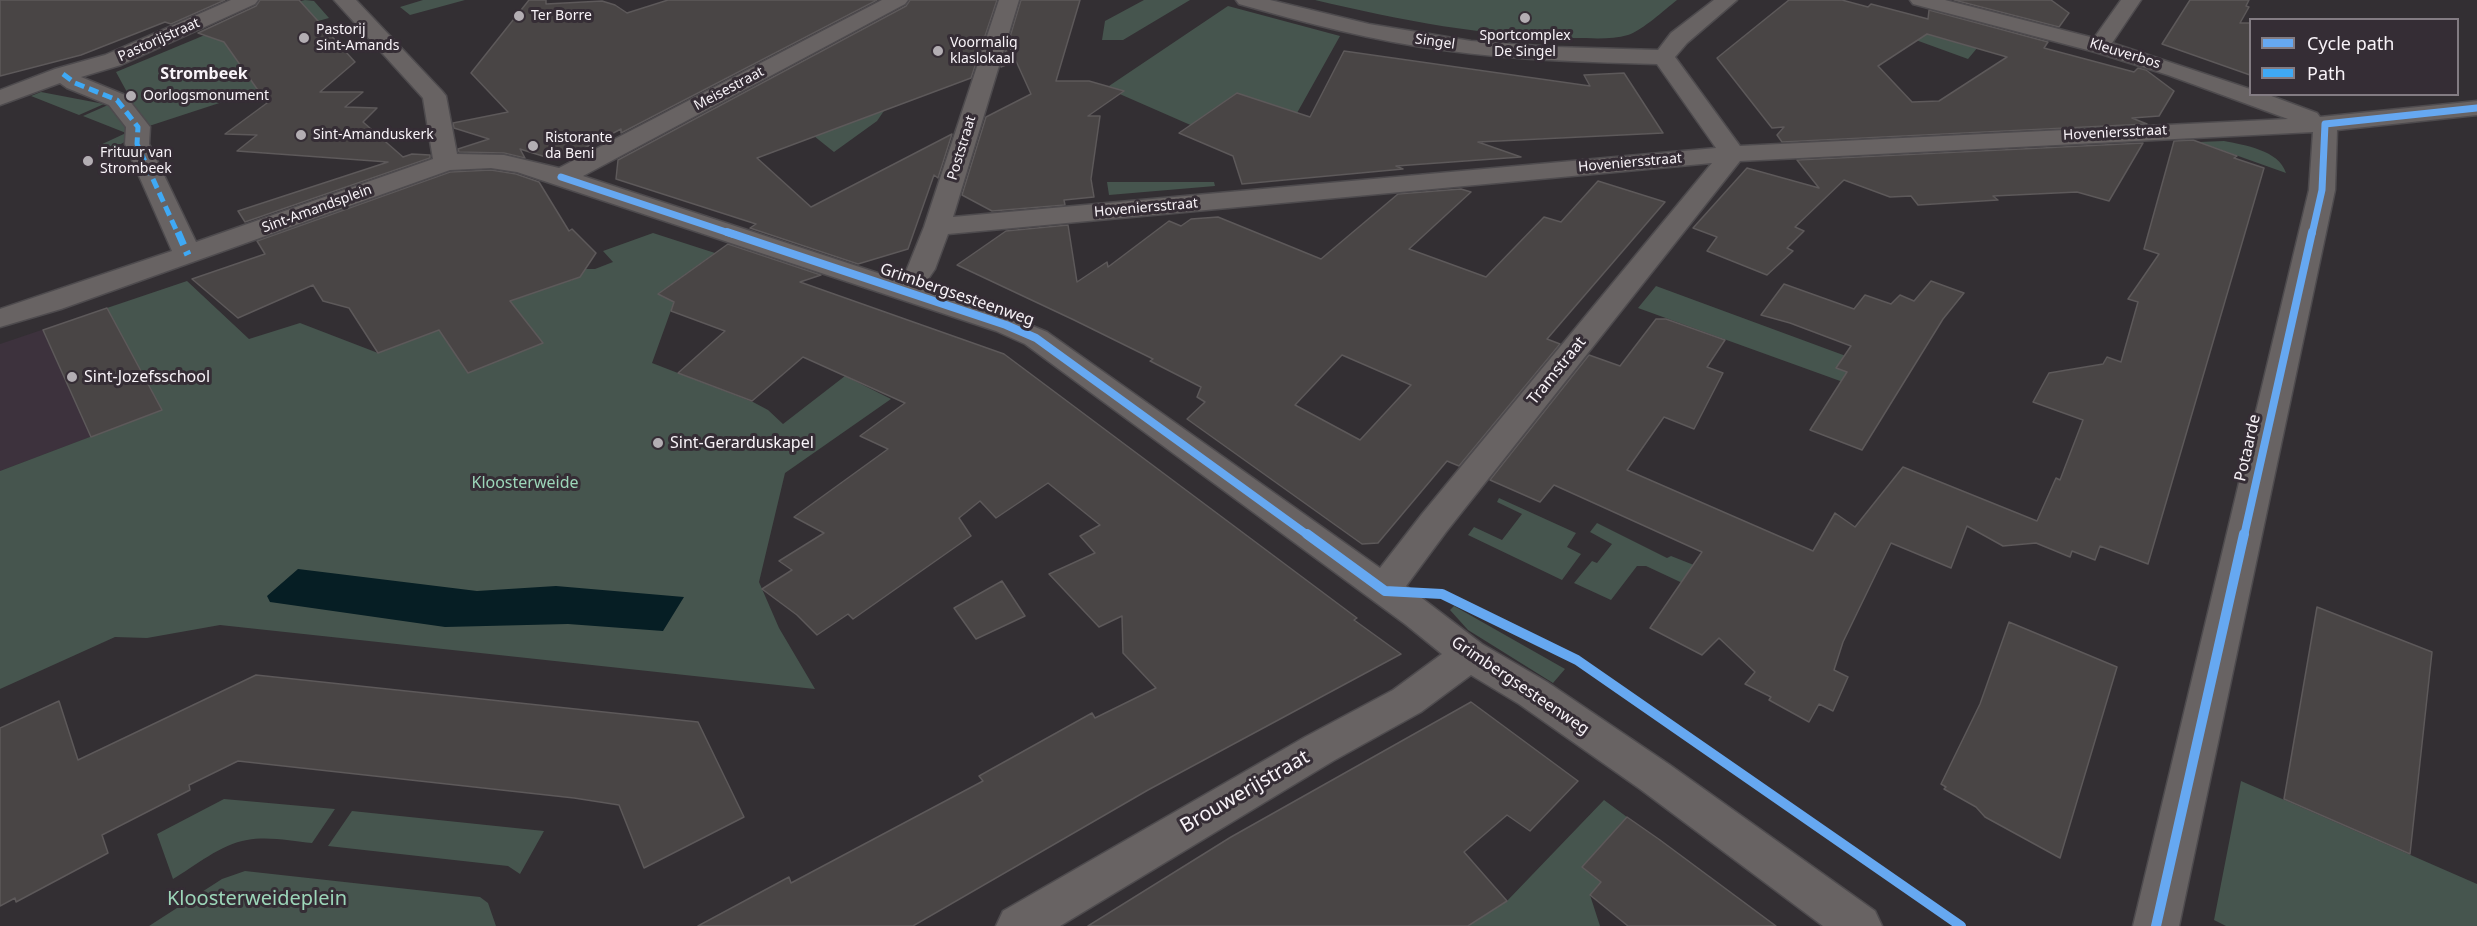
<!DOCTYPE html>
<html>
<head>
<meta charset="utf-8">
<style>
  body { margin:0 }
  #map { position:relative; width:2477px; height:926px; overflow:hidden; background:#332f33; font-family:"Noto Sans",sans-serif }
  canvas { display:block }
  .legend { position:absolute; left:2249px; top:18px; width:210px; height:78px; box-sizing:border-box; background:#352d35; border:2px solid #837c83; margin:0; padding:8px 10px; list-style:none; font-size:18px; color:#f8f3f8 }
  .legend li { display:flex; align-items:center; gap:12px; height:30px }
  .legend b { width:30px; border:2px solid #837c83 }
</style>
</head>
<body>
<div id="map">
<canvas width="2477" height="926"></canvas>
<ul class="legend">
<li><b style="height:8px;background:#66a8f1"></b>Cycle path</li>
<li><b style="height:8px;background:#3fa9f5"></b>Path</li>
</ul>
</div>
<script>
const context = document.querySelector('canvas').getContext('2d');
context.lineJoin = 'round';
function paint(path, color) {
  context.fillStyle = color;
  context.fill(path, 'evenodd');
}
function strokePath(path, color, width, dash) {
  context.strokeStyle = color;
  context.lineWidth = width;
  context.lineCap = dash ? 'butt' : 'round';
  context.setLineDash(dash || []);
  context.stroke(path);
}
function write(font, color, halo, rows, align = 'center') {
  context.font = font + ' "Noto Sans",sans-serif';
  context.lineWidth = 6;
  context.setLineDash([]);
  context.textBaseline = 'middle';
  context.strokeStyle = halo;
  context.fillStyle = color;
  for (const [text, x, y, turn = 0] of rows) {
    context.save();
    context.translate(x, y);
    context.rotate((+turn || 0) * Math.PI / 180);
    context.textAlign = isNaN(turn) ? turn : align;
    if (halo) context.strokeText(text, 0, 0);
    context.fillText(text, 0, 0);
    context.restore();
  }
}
const built = new Path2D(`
  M 107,308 L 162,410 L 0,471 L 0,344 Z`);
const green = new Path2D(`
  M 305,0 L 314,1 L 329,18 L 271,34 L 305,75 L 146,127 L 116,72 L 265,10 Z
  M 423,0 L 465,0 L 410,15 L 400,7 Z
  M 1144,0 L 1190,0 L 1123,40 L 1102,40 L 1105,21 Z
  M 1315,0 L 1677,0 C 1664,10 1643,30 1628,35 C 1611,40 1591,38 1574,38 C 1487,37 1399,20 1315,0 Z
  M 1228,6 L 1340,36 L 1292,122 L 1227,141 L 1106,88 Z
  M 1936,14 L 1993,29 L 1968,59 L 1913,39 Z
  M 41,92 L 104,104 L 79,115 L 31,96 Z
  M 108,105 L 133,130 L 130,139 L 110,150 L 98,146 L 126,133 L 83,116 Z
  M 888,105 L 877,121 L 834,152 L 814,136 Z
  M 2224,141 C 2244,145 2279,150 2286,173 L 2199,142 Z
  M 1107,182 L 1214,182 L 1215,186 L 1109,195 Z
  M 653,233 L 715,253 L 658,294 L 674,302 L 652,363 L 753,402 L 768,410 L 783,424 L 845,376 L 891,399 L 785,473 L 759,582 L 779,628 L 815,689 L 220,625 L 147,638 L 115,637 L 0,689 L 0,471 L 161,410 L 107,308 L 187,281 L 249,339 L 300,323 L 378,353 L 526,295 C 533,291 540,286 547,283 C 562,278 572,288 585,269 L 595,269 L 613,262 L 603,251 Z
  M 1656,286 L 1892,373 L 1879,395 L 1638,308 Z
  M 1499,498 L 1576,533 L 1567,547 L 1581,554 L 1562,580 L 1468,535 L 1474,527 L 1502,540 L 1522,514 L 1497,502 Z
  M 1597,523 L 1667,558 L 1671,556 L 1704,569 L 1691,587 L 1646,566 L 1637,566 L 1611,600 L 1574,583 L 1592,561 L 1597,563 L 1612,544 L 1590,532 Z
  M 1454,606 L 1565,669 L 1553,683 L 1468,630 L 1450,610 Z
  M 2241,781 L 2477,884 L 2477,926 L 2226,926 L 2214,920 Z
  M 224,799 L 335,809 L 312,843 C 292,841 268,836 247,840 C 221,844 195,866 173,879 L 157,834 Z
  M 1604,800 L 1627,817 L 1582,867 L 1601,882 L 1590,895 L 1600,926 L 1468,926 L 1507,901 Z
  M 352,811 L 544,831 L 520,874 L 508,866 L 328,846 Z
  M 245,871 L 480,897 L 488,903 L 496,926 L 149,926 L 222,879 Z`);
const water = new Path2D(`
  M 298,569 L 477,591 L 556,586 L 684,597 L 663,631 L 568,624 L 445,627 L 270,602 L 267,596 Z`);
const building = new Path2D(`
  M 0,0 L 225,0 L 171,24 L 165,22 L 81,55 L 0,76 Z
  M 260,0 L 299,0 L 355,62 L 320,92 L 363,92 L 345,107 L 377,108 L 363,122 L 403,157 L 412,154 L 430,155 L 430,158 L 245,222 L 238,211 L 388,162 L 237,151 L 257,135 L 225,134 L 267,103 L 224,42 L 198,33 L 256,6 Z
  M 529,0 L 546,0 L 546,4 L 602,1 L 615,5 L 627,13 L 668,0 L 877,0 L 621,133 L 621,129 L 571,155 L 549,158 L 520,149 L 525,158 L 504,153 L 459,152 L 458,149 L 489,139 L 454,128 L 453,123 L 508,112 L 471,73 Z
  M 910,0 L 997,0 L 971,78 L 757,158 L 811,207 L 952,134 L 938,178 L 934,175 L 908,249 L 858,264 L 750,228 L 756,224 L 616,179 L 618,160 L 906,6 Z
  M 1021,0 L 1080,0 L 1056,81 L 1089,81 L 1124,91 L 1088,116 L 1100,116 L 1091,179 L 1094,197 L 1064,200 L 1065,205 L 992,211 L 962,195 L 986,117 L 1031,94 L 1016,61 L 1001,67 Z
  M 1789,0 L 1842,0 L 1868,7 L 1871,4 L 1928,19 L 1929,10 L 2048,42 L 2044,48 L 2134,72 L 2138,68 L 2146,70 L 2174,91 L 2159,116 L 2132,118 L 2147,124 L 1782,142 L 1777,135 L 1784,127 L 1772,128 L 1717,58 ZM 1927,34 L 2007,57 L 1939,101 L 1912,102 L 1878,66 Z
  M 1954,0 L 2051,0 L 2069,13 L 2059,27 Z
  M 2190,0 L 2249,0 L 2246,6 L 2249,7 L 2240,23 L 2250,23 L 2250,75 L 2162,44 Z
  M 1344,51 L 1590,86 L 1584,75 L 1624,73 L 1663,133 L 1478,142 L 1521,157 L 1396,166 L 1403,169 L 1242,184 L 1233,156 L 1179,133 L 1237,93 L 1310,117 Z
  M 2193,140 L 2237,156 L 2234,158 L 2264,168 L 2148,564 L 2100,546 L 2095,560 L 2072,551 L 2070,557 L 2036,543 L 2003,546 L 1967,526 L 1951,568 L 1891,543 L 1843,642 L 1834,670 L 1848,677 L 1833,711 L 1819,704 L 1809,722 L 1769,700 L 1771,697 L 1745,684 L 1755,672 L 1719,638 L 1702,655 L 1650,628 L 1702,552 L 1554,485 L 1540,502 L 1490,480 L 1589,355 L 1620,366 L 1656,319 L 1666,319 L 1725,340 L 1707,367 L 1723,373 L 1694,429 L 1664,417 L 1627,470 L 1813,551 L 1835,513 L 1855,527 L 1903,467 L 2037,521 L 2056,478 L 2060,480 L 2083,420 L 2033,402 L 2049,373 L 2103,364 L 2107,357 L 2121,362 L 2138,302 L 2128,299 L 2159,254 L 2144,249 L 2174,141 Z
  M 2143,143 L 2109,201 L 2077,192 L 1993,196 L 1998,200 L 1918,205 L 1911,196 L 1890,197 L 1844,180 L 1795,227 L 1804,231 L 1787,248 L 1793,251 L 1767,275 L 1707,251 L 1717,237 L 1693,228 L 1747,168 L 1819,188 L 1797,160 Z
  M 491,170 L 516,174 L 539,182 L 569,231 L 572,229 L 596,253 L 580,277 L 510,301 L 543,343 L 468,373 L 439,330 L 378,353 L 349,308 L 323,301 L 313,285 L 238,318 L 192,279 L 265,254 L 257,241 L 450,172 Z
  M 1598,181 L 1665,202 L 1547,339 L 1560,344 L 1459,466 L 1447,461 L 1378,543 L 1362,544 L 1187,419 L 1205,402 L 1197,397 L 1201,387 L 1150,361 L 1153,359 L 1074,320 L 957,265 L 1006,231 L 1068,225 L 1077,282 L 1107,262 L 1108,267 L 1169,221 L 1181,226 L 1191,219 L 1218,217 L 1321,259 L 1398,194 L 1461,189 L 1471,192 L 1409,249 L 1486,277 L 1544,217 L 1561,222 ZM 1342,355 L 1411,385 L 1360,440 L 1295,405 Z
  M 728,244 L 821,275 L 800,282 L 1004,354 L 1357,618 L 1354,620 L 1401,654 L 1148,790 L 913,926 L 698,926 L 789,877 L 791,883 L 983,781 L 979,776 L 1092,713 L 1095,718 L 1156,688 L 1123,653 L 1122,616 L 1099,627 L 1049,574 L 1095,553 L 1080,536 L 1100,525 L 1048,483 L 996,518 L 980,501 L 959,518 L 971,536 L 853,619 L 848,614 L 817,635 L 797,615 L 762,589 L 792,570 L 779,561 L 824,533 L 794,517 L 888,449 L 860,436 L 905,403 L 803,357 L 752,401 L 678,373 L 725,331 L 671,311 L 674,302 L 658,294 Z
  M 1931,281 L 1964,293 L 1943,319 L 1862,450 L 1810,430 L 1847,372 L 1836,368 L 1851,346 L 1790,323 L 1761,315 L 1784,284 L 1854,309 L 1865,295 L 1891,304 L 1900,295 L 1914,301 Z
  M 107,308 L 162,410 L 91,437 L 43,330 Z
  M 1002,581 L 1025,616 L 976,639 L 954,608 Z
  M 2317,607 L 2432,652 L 2410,854 L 2284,799 Z
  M 2009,622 L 2117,667 L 2060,858 L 1985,817 L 1976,807 L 1944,789 L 1946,787 L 1941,784 L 1980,704 Z
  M 256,675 L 698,722 L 744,817 L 644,868 L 619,805 L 574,798 L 238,761 L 189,785 L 190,790 L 102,835 L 108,853 L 16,902 L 15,898 L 0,906 L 0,728 L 59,701 L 78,760 Z
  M 1471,702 L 1578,781 L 1530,831 L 1507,815 L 1464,852 L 1507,901 L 1468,926 L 1088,926 L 1231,837 Z
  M 1627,817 L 1660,840 L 1776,926 L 1628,926 L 1590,895 L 1601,882 L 1582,867 Z`);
const street = new Path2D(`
  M 231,0 L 258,0 L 255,4 L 121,65 L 81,77 L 125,95 L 150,127 L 149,144 L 196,242 L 433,159 L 423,98 L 334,0 L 356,0 L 442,91 L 446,96 L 457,154 L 504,155 L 559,168 L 882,0 L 908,0 L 905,4 L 583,176 L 899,280 L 907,269 L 924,227 L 999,0 L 1019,0 L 953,217 L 1716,148 L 1657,64 C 1586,62 1514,60 1443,50 C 1374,41 1306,23 1239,4 L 1236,0 L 1270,0 L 1369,24 L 1471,41 L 1554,47 L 1658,50 L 1671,33 L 1714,0 L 1737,0 L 1687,43 L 1675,57 L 1740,146 L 2288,119 L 2168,75 L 2095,52 L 1913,4 L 1910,0 L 1945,0 L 2094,38 L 2121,0 L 2141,0 L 2112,43 L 2250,89 L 2250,94 L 2266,94 L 2317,113 L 2320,117 L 2477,101 L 2477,115 L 2337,130 L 2335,190 L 2179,926 L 2133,926 L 2309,190 L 2313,132 L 1740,161 L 1446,532 L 1406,586 L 1482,644 L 1547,682 L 1670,765 L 1875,911 L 1882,926 L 1823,926 L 1640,789 L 1519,704 L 1471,675 L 1421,712 L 1333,761 L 1060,926 L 996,926 L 1003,911 L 1305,737 L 1393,690 L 1442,654 L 1405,624 L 1025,344 L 996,331 L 517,172 L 491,168 L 450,170 L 61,309 L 0,327 L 0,309 L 172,251 L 125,144 L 126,127 L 109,105 L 67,88 L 60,83 L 0,105 L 0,90 L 55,69 L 105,55 ZM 1712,163 L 1422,514 L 1380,568 L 1047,332 L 1016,319 L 922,288 L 935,269 L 948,234 Z`);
const quietFar1 = new Path2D(`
  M 63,74 L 75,83 L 117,100 L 138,127 L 137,144 L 178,234`);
const quiet = new Path2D(`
  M 178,232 L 188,255`);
const cyclewayFar2 = new Path2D(`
  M 561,177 L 732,234
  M 2312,234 L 2322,190 L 2325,124 L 2477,108`);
const cyclewayFar1 = new Path2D(`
  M 727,232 L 1006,325 L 1036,338 L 1309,536
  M 2244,536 L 2312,232`);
const cycleway = new Path2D(`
  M 1307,534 L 1385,591 L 1442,594 L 1577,660 L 1961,926
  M 2156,926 L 2244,534`);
const markers = [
  [519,16,6,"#b3aeb3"],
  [1525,18,6,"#b3aeb3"],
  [304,38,6,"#b3aeb3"],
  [938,51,6,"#b3aeb3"],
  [131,96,6,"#b3aeb3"],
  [301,135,6,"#b3aeb3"],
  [533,146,6,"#b3aeb3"],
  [88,161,6,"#b3aeb3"],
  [72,377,6,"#b3aeb3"],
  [658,443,6,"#b3aeb3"]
];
const farPoinames = [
  ["Ter Borre",531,16],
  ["Pastorij",316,30],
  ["Sint-Amands",316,46],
  ["Sportcomplex",1525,36,"center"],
  ["De Singel",1525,52,"center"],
  ["Voormalig",950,43],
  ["klaslokaal",950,59],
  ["Oorlogsmonument",143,96],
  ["Sint-Amanduskerk",313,135],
  ["Ristorante",545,138],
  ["da Beni",545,154],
  ["Frituur van",100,153],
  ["Strombeek",100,169]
];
const farStreetnames = [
  ["Pastorijstraat",159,40,-24],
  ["Singel",1435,42,8],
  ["Kleuverbos",2125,54,17],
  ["Meisestraat",729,89,-28],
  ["Hoveniersstraat",2115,133,-3],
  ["Poststraat",962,148,-73],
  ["Hoveniersstraat",1630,163,-5],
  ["Hoveniersstraat",1146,208,-5],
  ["Sint-Amandsplein",317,209,-20]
];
const farQuarternames = [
  ["Strombeek",204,74]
];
const streetNames = [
  ["Grimbergsesteenweg",957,295,19],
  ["Tramstraat",1557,371,-51],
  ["Potaarde",2248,448,-77],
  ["Grimbergsesteenweg",1520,686,34]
];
const poiNames = [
  ["Sint-Jozefsschool",84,377],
  ["Sint-Gerarduskapel",670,443]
];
const parkNames = [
  ["Kloosterweide",525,483]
];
const nearStreetnames = [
  ["Brouwerijstraat",1245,792,-30]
];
const nearParknames = [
  ["Kloosterweideplein",257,899]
];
paint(built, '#3d323d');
paint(green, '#46554e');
paint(water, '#061e24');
paint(building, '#494545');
strokePath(building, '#5d595a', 1.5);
strokePath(street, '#4e4b4e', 3);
paint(street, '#686363');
strokePath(quietFar1, '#3fa9f5', 5, [10, 5]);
strokePath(quiet, '#3fa9f5', 7, [14, 7]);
strokePath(cyclewayFar2, '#66a8f1', 7);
strokePath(cyclewayFar1, '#66a8f1', 8);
strokePath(cycleway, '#66a8f1', 10);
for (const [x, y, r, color] of markers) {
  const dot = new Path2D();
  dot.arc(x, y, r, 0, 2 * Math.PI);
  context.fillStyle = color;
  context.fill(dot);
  strokePath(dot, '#352d35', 2);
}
write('14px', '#f8f3f8', '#352d35', farPoinames, 'left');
write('14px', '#f8f3f8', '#352d35', farStreetnames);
write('bold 16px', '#f8f3f8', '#352d35', farQuarternames);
write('16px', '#f8f3f8', '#352d35', streetNames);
write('16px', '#f8f3f8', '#352d35', poiNames, 'left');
write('16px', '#9cd6b9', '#352d35', parkNames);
write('20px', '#f8f3f8', '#352d35', nearStreetnames);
write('20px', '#9cd6b9', '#352d35', nearParknames);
</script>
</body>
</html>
